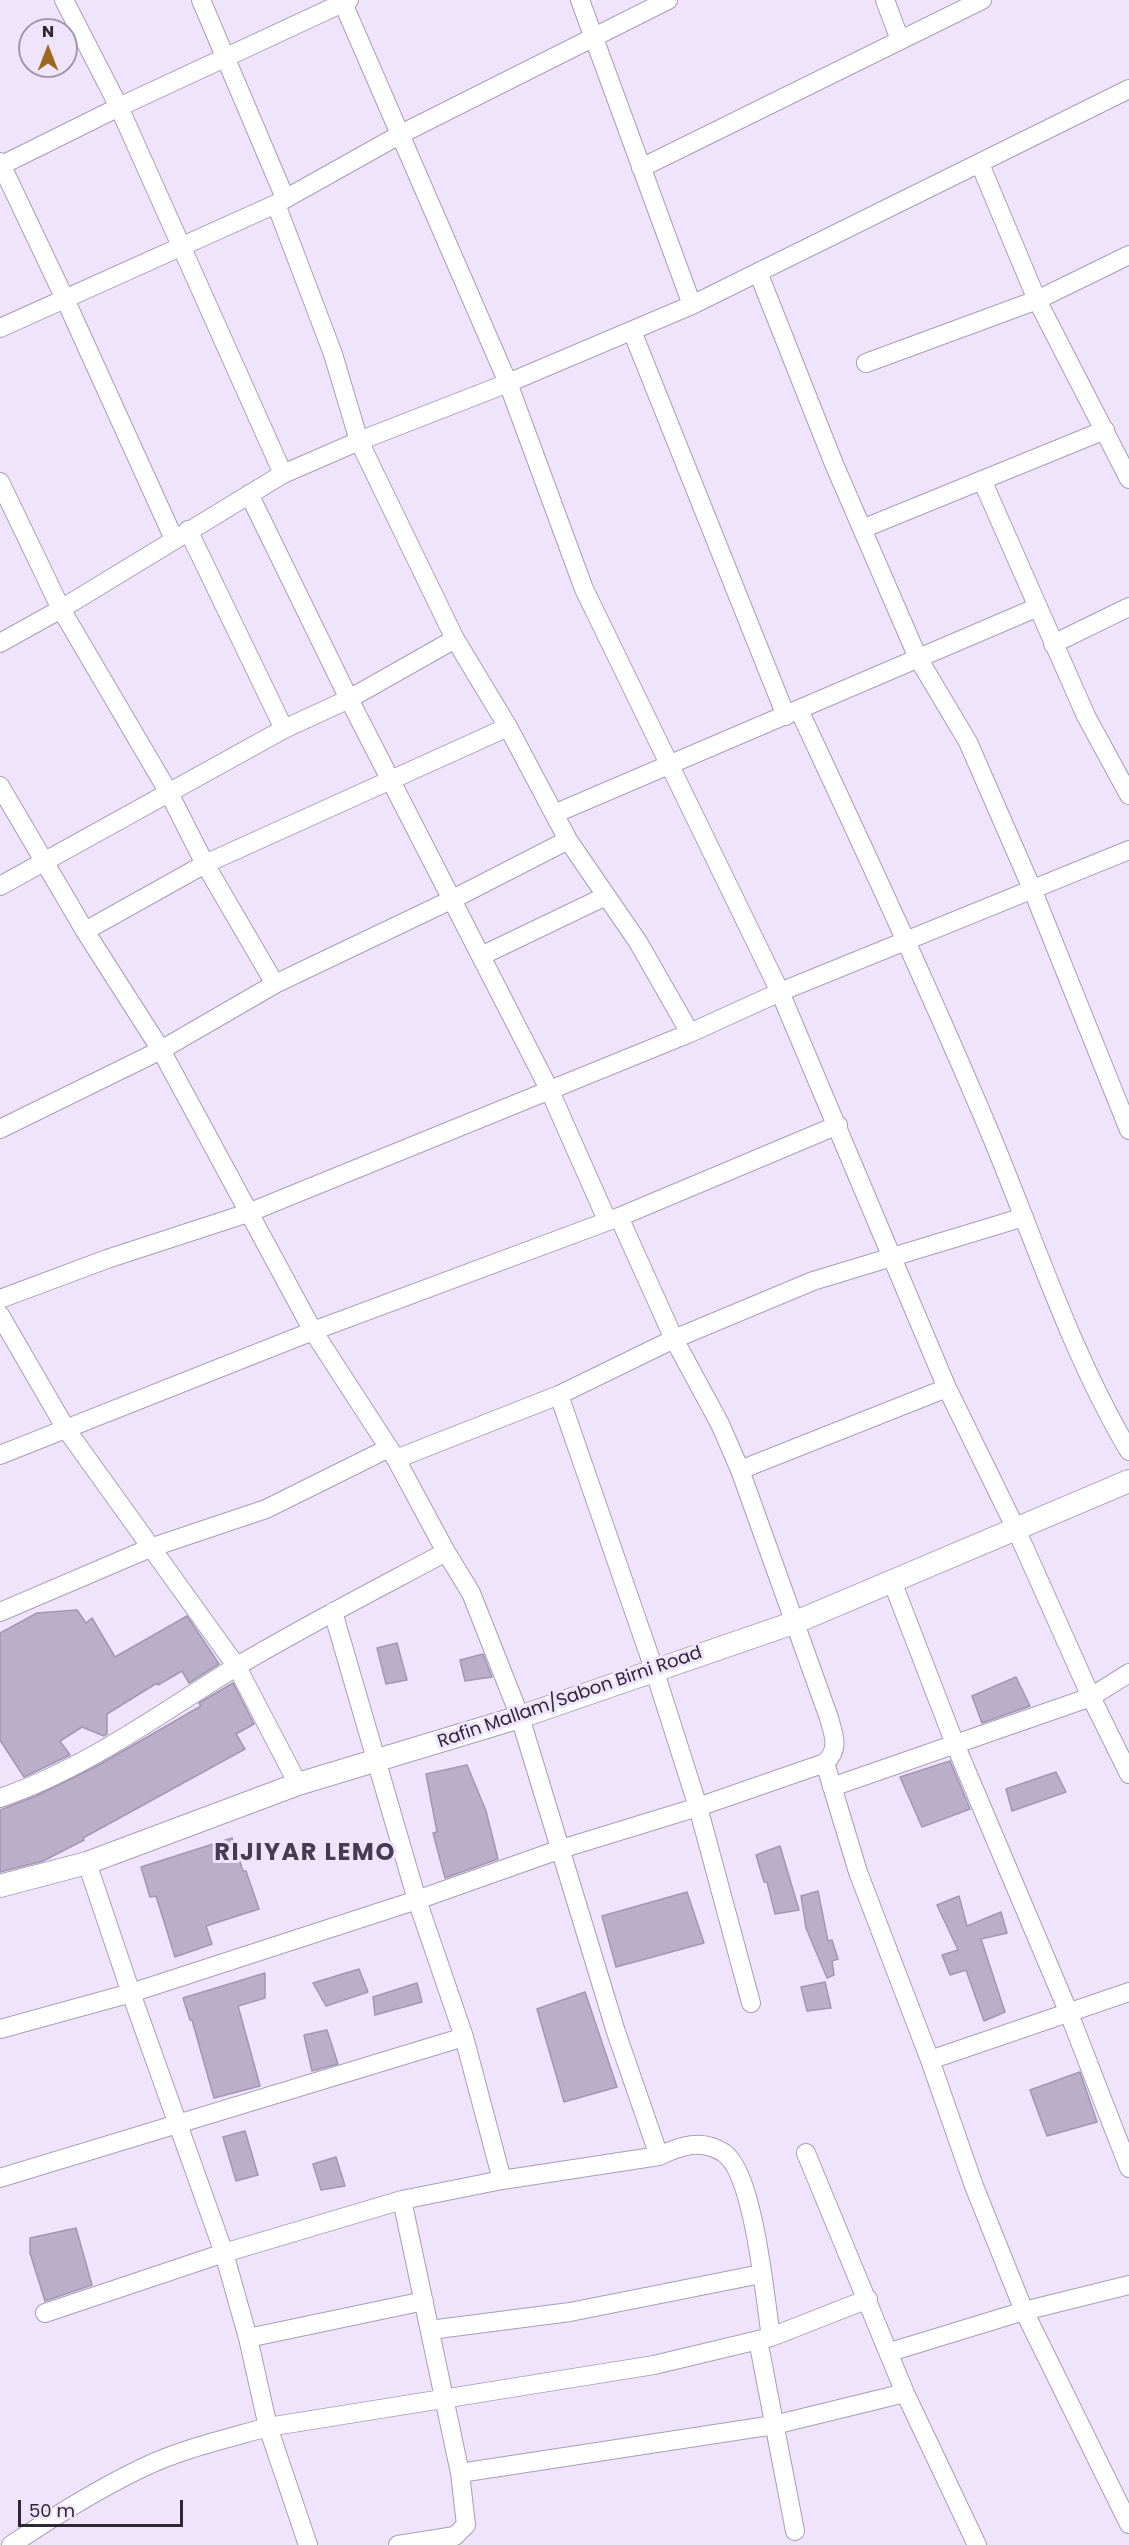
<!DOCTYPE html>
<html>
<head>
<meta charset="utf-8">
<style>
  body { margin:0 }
  #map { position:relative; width:1129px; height:2545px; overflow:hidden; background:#efe4fb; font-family:Poppins,sans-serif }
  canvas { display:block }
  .north { position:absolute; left:18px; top:18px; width:60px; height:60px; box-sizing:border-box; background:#efe4fb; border:2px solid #a199ab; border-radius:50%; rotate:0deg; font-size:16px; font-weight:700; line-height:24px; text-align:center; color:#2d2833 }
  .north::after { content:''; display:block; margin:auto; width:21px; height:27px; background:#9d6820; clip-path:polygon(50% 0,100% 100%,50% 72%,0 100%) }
  .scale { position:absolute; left:18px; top:2500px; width:165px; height:27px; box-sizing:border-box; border:3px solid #2d2833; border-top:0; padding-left:8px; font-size:18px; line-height:21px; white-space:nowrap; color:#2d2833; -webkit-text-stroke:4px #efe4fb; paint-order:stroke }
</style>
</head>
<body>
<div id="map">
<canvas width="1129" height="2545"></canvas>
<div class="north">N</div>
<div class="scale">50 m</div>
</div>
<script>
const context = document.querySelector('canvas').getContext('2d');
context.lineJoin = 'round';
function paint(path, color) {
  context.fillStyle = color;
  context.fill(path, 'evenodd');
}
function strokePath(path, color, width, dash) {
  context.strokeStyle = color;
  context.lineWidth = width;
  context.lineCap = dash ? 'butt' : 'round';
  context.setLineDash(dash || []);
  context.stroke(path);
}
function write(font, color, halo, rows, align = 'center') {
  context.font = font + ' Poppins,sans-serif';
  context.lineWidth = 6;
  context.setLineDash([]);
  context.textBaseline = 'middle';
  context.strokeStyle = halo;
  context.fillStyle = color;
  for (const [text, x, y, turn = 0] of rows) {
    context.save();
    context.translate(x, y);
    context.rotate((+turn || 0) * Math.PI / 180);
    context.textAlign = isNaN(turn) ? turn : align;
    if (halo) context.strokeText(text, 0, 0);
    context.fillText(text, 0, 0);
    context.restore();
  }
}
const building = new Path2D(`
  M 77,1610 L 86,1623 L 92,1618 L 115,1657 L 187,1616 L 219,1664 L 189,1683 L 182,1671 L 158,1685 L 157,1683 L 107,1714 L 107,1734 L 104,1736 L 82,1727 L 60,1741 L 70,1755 L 24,1777 L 0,1740 L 0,1633 L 37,1613 Z
  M 397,1643 L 407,1680 L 386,1684 L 377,1648 Z
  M 483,1654 L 492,1677 L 465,1681 L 460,1660 Z
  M 1016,1677 L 1030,1706 L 982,1723 L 972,1696 Z
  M 233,1683 L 254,1724 L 236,1734 L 245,1749 L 83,1838 L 84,1840 L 43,1861 L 0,1872 L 0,1810 L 36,1796 L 97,1766 L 201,1706 L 199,1703 Z
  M 950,1761 L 970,1809 L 922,1827 L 900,1777 Z
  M 467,1765 L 486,1811 L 498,1859 L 445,1878 L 433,1833 L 437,1832 L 426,1774 Z
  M 1056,1772 L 1066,1792 L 1012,1811 L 1006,1789 Z
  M 232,1838 L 243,1871 L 246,1871 L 259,1909 L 206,1926 L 212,1944 L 175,1957 L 156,1896 L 150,1897 L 141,1867 Z
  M 780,1846 L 799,1910 L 775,1914 L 767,1882 L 764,1882 L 756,1855 Z
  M 818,1891 L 828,1941 L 832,1940 L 838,1959 L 832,1961 L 834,1975 L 827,1978 L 806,1928 L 801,1896 Z
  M 687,1892 L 704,1943 L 616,1967 L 602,1916 Z
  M 959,1896 L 967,1926 L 1001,1912 L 1007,1933 L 981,1939 L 1005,2012 L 984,2021 L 966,1970 L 950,1975 L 942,1955 L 958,1950 L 937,1905 Z
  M 359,1969 L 368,1992 L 326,2006 L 313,1983 Z
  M 265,1973 L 265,1998 L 238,2006 L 260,2086 L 214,2098 L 192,2020 L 190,2020 L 183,1998 Z
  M 825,1982 L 831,2008 L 807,2011 L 801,1987 Z
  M 417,1983 L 422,2002 L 375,2015 L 373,1997 Z
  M 585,1992 L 617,2087 L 564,2102 L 537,2009 Z
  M 327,2030 L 338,2064 L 312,2071 L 304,2035 Z
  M 1080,2072 L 1097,2122 L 1047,2136 L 1030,2090 Z
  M 245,2131 L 258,2175 L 236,2181 L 223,2137 Z
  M 336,2157 L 345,2186 L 321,2190 L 313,2164 Z
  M 76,2228 L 92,2285 L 45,2301 L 30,2253 L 30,2238 Z`);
const minor = new Path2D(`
  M 64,0 L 119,107 L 283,474
  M 201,0 L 285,198
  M 580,0 L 692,305
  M 885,0 L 900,40
  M 343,3 L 508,383 L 584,589 L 780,992 L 947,1388 L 1016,1529 L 1091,1697 L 1129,1774
  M 0,162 L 65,299 L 174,539
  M 980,164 L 1037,300 L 1129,479
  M 0,166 L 119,107 L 349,0
  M 641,168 L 982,0
  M 276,204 L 333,354 L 359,441 L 455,639 L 508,727 L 568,840 L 638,942 L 690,1033
  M 758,272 L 834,464 L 918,658 L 968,742 L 1033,891 L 1129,1130
  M 0,328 L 276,204 L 401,134 L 668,0
  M 632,331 L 786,716
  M 866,363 L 1037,300 L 1129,255
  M 982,480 L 1086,716 L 1129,795
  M 0,482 L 61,609 L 169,793 L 205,864 L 275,984
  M 249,494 L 349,699 L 549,1089 L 607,1220
  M 862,529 L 1105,430
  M 188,530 L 284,729
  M 0,643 L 61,609 L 283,474 L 359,441 L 508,383 L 692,305 L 1129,89
  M 1053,644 L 1129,607
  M 799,710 C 866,853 932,995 993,1140 C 1036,1244 1072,1355 1129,1451
  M 0,786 L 85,931 L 161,1050 L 313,1331 L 396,1459 L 446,1552 L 471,1593 L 520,1717 L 616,2032 L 659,2156
  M 554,814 L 1038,607
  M 0,886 L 284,729 L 349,699 L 455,639
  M 85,931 L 205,864 L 508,727
  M 481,956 L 606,896
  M 0,1129 L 161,1050 L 275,984 L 453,899 L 568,840
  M 0,1299 L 107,1259 L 248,1213 L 690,1033 L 780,992 L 1129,850
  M 0,1315 L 66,1429 L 237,1667 L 298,1784
  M 559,1395 L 654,1669 L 698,1807 L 751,2003
  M 0,1455 L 313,1331 L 619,1217 L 838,1125
  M 396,1459 L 559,1395 L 674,1339 L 813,1281 L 1024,1217
  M 740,1470 L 947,1388
  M 892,1581 L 955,1744 L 1068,2011 L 1129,2168
  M 0,1612 L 150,1548 L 266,1509 L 389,1448
  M 333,1612 L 417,1900 L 464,2037 L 502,2180
  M 825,1763 L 858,1872 L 930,2060 L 974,2186 L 1024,2311 L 1129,2524
  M 832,1787 L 1091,1697 L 1129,1673
  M 0,1798 C 85,1769 158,1715 234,1668 C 303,1627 375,1590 446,1552
  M 87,1863 L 131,1993 L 224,2253 L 248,2338 L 268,2427 L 308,2545
  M 0,2029 L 131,1993 L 417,1900 L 561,1849 L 698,1807 L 825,1763 C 840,1749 834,1736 829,1718 L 740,1470 L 720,1424 L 674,1339 L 619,1217
  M 930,2060 L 1129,1992
  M 806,2153 L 905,2393 L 977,2545
  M 0,2178 L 464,2037
  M 45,2313 L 224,2253 L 402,2200 L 502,2180 L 659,2156 C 680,2146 702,2138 724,2153 C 754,2173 765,2299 771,2337
  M 430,2330 L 570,2312 L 761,2274
  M 248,2338 L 424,2301
  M 758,2340 L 795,2531
  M 890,2352 L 1024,2311 L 1129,2285
  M 460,2473 L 774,2425 L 905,2393
  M 11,2545 C 53,2517 96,2490 142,2468 C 181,2449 226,2439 268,2427 L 654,2365 L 771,2337 L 868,2299
  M 398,2545 L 455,2536 L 466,2525 L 460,2473 L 402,2200`);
const tertiary = new Path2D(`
  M 0,1886 L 87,1863 L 298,1784 L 520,1717 L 796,1622 L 1129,1481`);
const streetNames = [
  ["Rafin Mallam/Sabon Birni Road",570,1698,-19]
];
const districtNames = [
  ["RIJIYAR LEMO",305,1854]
];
paint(building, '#bbaec9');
strokePath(building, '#a296b0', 1.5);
strokePath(minor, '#a99db8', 20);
strokePath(tertiary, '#a99db8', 24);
strokePath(minor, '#fff', 18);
strokePath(tertiary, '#fff', 22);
write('18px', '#2d2833', '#efe4fb', streetNames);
context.letterSpacing = '1.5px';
write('bold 24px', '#463b52', '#efe4fb', districtNames);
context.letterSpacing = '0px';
</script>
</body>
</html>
